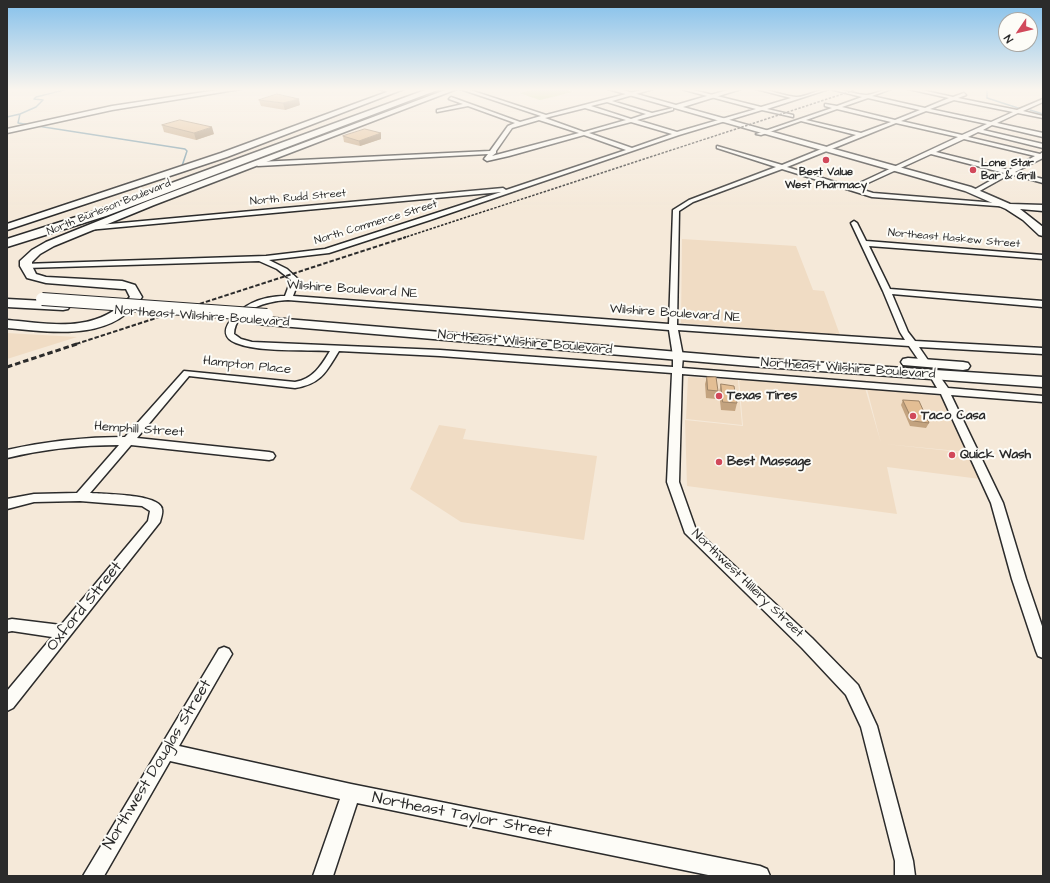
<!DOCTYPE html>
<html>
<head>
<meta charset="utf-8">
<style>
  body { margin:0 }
  #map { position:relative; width:1050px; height:883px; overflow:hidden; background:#f5e9d9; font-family:"Architects Daughter",sans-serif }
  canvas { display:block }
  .frame { position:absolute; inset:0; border:8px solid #2b2b2b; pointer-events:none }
  .north { position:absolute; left:998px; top:12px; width:40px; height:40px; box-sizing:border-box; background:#fdfcf7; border:1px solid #a9a8a5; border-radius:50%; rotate:235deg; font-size:11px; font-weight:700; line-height:16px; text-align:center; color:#2b2b2b }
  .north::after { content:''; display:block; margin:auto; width:14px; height:18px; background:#d1495b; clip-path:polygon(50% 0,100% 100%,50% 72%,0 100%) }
</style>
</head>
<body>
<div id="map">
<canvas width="1050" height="883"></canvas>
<div class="frame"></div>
<div class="north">N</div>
</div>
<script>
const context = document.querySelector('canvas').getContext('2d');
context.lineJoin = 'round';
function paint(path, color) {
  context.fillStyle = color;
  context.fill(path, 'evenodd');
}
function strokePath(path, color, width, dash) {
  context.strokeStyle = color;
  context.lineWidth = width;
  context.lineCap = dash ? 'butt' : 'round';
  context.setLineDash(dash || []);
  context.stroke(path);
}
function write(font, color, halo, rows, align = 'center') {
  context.font = font + ' "Architects Daughter",sans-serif';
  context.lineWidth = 4;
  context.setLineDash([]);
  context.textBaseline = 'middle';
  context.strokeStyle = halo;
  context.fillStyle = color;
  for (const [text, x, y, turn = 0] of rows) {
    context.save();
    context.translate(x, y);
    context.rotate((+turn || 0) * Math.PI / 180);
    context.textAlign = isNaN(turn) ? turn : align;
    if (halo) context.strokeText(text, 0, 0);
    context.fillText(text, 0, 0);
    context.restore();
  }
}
const built = new Path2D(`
  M 682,239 L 796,246 L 813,290 L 824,291 L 840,335 L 681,323 Z
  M 7,333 L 77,337 L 7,359 Z
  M 688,377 L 738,380 L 742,425 L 686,419 Z
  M 739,379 L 865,388 L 881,443 L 867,389 L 942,396 L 968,452 L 885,444 L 969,453 L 980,479 L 887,467 L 897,514 L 687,486 L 685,420 L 743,426 Z
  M 439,425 L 466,429 L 463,439 L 597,456 L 584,540 L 461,522 L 410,489 Z`);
const green = new Path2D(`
  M 536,89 L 564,89 L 573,92 L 540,100 L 519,93 Z`);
const stream = new Path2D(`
  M 68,89 L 36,97 L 34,99 L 43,100 L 36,107 L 20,114 L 18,123 L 185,149 L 187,151 L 182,166
  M 987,89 L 987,98 L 1018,108
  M 1030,110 L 1043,114
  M 7,117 L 20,114`);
const street = new Path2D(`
  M 379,89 L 386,89 L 393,92 L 391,93 Z
  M 460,89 L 467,89 L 546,115 L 645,89 L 653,89 L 612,101 L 652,113 L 673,108 L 673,110 L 637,120 L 677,132 L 756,109 L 681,89 L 689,89 L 761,107 L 791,98 L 756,89 C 770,89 782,96 796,97 C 807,97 818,89 829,89 L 767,109 L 793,115 L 793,117 L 762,110 L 679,135 L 430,220 L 329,253 L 269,260 L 287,269 L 299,280 L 293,296 L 669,324 L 673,210 L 689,200 L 776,167 L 717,148 L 717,146 L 782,165 L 856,135 L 801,121 L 761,135 L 756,134 L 832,108 L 825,106 L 825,104 L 837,106 L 862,97 L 830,89 C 842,89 854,94 866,95 C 874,95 882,89 891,89 L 872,96 L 925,108 L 949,98 L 908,89 L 917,89 L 953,97 L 964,93 L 966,95 L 958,98 L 1017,110 L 1043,99 L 1043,102 L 1023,111 L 1043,116 L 1043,118 L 1018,113 L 997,123 L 1043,133 L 1043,137 L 992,125 L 983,130 L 1043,144 L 1043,148 L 978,132 L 968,137 L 1040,154 L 1043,152 L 1043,158 L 1015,172 L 1043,179 L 1043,183 L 1010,174 L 976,193 L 972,193 L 972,191 L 1004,173 L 931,154 L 857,188 L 873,193 L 1009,204 L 1011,205 L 1011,207 L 872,197 L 782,169 L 693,202 L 679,211 L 677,325 L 905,340 L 900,332 L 883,291 L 851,223 L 854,221 L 857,223 L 866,241 L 1043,255 L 1043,259 L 869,246 L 890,289 L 1043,301 L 1043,307 L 892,294 L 908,332 L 915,341 L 1043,348 L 1043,354 L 919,347 L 930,363 L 925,366 L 922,365 L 909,346 L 678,330 L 683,356 L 682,368 L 937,388 L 930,376 L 935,373 L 938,374 L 948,388 L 1043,396 L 1043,402 L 951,395 L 1003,503 L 1026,579 L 1043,629 L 1043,658 L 1038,656 L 1036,651 L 1012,579 L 991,503 L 941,394 L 682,374 L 679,482 L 696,530 L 812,638 L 858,685 L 877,726 L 913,861 L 915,876 L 895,876 L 895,861 L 861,727 L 846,695 L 802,648 L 685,533 L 667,482 L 672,373 L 440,356 L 339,351 C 326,372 321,384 295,388 L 189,376 L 137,438 L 269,452 L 273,453 L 275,456 L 273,459 L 269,460 L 131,445 L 90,493 C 103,494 160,494 162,509 C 163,513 161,518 160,522 L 13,708 L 7,711 L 7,691 L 52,637 L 12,631 L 7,632 L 7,620 L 12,619 L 61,625 L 148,521 L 150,511 L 142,506 L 80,501 L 34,502 L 7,509 L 7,499 L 34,494 L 77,493 L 119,445 C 81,445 44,449 7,458 L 7,450 C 47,441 85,437 125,437 L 184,371 L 295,382 C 313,379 321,366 330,351 C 305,350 258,352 236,343 C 211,333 239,309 252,303 C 263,298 274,296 285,296 L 291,280 L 277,269 L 259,261 L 26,268 L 23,268 L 23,264 L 266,256 L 325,249 L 501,192 L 88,230 L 85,228 L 88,226 L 503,188 L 506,190 L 626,150 L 584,135 L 509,156 L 487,161 L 484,159 L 488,154 L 258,166 L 255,164 L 258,162 L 490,151 L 508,126 L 515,123 L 468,106 L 437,112 L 437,110 L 463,104 L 449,99 L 451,97 L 520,122 L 541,116 ZM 868,98 L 920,110 L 895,120 L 842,107 ZM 954,100 L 1013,112 L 991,122 L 930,109 ZM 607,102 L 646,114 L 631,119 L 591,106 ZM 585,108 L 626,120 L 584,132 L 545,118 ZM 837,109 L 891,122 L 861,133 L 806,120 ZM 926,111 L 987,124 L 962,135 L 901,121 ZM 539,120 L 579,133 L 492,156 L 496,153 L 496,151 L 512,128 ZM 631,122 L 672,134 L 632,148 L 589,133 ZM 896,123 L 958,137 L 851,187 L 787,167 ZM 964,139 L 1035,156 L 1009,170 L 936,152 ZM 288,300 L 669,330 L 673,356 L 673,367 L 440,350 L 252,342 L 241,339 L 234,334 C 235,309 268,301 288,300 Z
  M 224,647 L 229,649 L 232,654 L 229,659 L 179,746 L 351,784 L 760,866 L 767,869 L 770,876 L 713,876 L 357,803 L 333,876 L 313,876 L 340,799 L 170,761 L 104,876 L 83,876 L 219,649 Z`);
const secondary = new Path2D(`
  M 224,89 L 241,89 L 112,110 L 7,133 L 7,129 L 112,106 Z
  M 395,89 L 404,89 L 227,157 L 7,230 L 7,224 L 221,153 Z
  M 448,89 L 457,89 L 154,205 L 54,246 L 40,254 L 32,262 L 32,266 L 36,274 L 46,277 L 122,281 L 135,285 L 142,297 C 111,342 54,332 7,328 L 7,320 C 52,324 95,334 130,297 L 126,289 L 122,289 L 46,283 L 27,278 L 20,266 L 20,261 L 32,250 L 46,242 L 148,201 Z
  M 608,89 L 619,89 L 676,105 L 731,89 L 741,89 L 683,107 L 971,187 L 1010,204 L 1043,205 L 1043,211 L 1020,209 L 1043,227 L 1043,236 L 1039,235 L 1023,220 L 1006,209 L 965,191 Z`);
const primary = new Path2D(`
  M 7,299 L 63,302 L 68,303 L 70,306 L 68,309 L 63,310 L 7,307 Z
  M 262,317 L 750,358 L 1043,377 L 1043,387 L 750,366 L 257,324 L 255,321 L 257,318 Z
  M 908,358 L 963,362 L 968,363 L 970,366 L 968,369 L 963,370 L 903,365 L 901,362 L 903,359 Z`);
const highway = new Path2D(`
  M 428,89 L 440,89 L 106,216 L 7,247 L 7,239 L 98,210 Z`);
const railFar2 = new Path2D(`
  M 403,238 L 858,89`);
const railFar1 = new Path2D(`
  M 76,344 L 406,237`);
const rail = new Path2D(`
  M 7,367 L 80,343`);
const primaryBridge = new Path2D(`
  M 42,299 L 267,315`);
const wall = new Path2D(`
  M 259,100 L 300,105 L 285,110 L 261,106 Z
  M 162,125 L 214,134 L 196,140 L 164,132 Z
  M 343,136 L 381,139 L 360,146 L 344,142 Z
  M 707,377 L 718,391 L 716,399 L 706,398 L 705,384 Z
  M 721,384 L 737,403 L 735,411 L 721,410 L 719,392 Z
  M 903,400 L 929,423 L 926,428 L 910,426 L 901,405 Z`);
const shadedWall = new Path2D(`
  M 299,99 L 300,105 L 285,110 L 283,103 Z
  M 212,127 L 214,134 L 196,140 L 194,133 Z
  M 381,133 L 381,139 L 360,146 L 359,141 Z`);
const building = new Path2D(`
  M 277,94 L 299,99 L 283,103 L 259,100 Z
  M 180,120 L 212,127 L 194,133 L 162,125 Z
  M 365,129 L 381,133 L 359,141 L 343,136 Z
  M 707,377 L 716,377 L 718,391 L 708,390 Z
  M 721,384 L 734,386 L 737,403 L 723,402 Z
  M 903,400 L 919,401 L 929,423 L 913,421 Z`);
const markers = [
  [826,160,4,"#d1495b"],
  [973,170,4,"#d1495b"],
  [719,396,4,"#d1495b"],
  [913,416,4,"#d1495b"],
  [952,455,4,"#d1495b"],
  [719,462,4,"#d1495b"]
];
const farPoinames = [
  ["Lone Star",981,164],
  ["Bar & Grill",981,177],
  ["Best Value",826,173,"center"],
  ["West Pharmacy",826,186,"center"]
];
const farStreetnames = [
  ["North Rudd Street",298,198,-5],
  ["North Burleson Boulevard",109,208,-22],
  ["North Commerce Street",376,223,-17],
  ["Northeast Haskew Street",954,239,5]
];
const streetNames = [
  ["Wilshire Boulevard NE",352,290,4],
  ["Wilshire Boulevard NE",675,314,4],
  ["Northeast Wilshire Boulevard",202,317,4],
  ["Northeast Wilshire Boulevard",525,343,5],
  ["Hampton Place",247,366,6],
  ["Northeast Wilshire Boulevard",848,369,4],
  ["Hemphill Street",139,430,4],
  ["Northwest Hillery Street",747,584,44]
];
const poiNames = [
  ["Texas Tires",727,396],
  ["Taco Casa",921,416],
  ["Quick Wash",960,455],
  ["Best Massage",727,462]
];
const nearStreetnames = [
  ["Oxford Street",85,607,-51],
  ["Northwest Douglas Street",158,765,-59],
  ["Northeast Taylor Street",462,816,11]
];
paint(built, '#f0dcc4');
paint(green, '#ccde92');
strokePath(stream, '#668fa1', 1.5);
strokePath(street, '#2b2b2b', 3);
strokePath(secondary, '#2b2b2b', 3);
strokePath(primary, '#2b2b2b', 3);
strokePath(highway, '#2b2b2b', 3);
paint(street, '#fdfcf7');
paint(secondary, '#fdfcf7');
paint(primary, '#fdfcf7');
paint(highway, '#fdfcf7');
strokePath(railFar2, '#2b2b2b', 1.5, [2.5, 1.5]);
strokePath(railFar1, '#2b2b2b', 2, [4.5, 2]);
strokePath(rail, '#2b2b2b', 3, [5.5, 3]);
strokePath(primaryBridge, '#2b2b2b', 14, []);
strokePath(primaryBridge, '#fdfcf7', 12);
paint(wall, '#c3a37f');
paint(shadedWall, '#9f8568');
paint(building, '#e3be94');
strokePath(building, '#9f8568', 1);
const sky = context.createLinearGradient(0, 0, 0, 213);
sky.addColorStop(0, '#84c0eb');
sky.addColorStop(0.42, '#faf5ee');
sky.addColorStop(1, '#faf5ee00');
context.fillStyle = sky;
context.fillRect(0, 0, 1050, 213);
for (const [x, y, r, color] of markers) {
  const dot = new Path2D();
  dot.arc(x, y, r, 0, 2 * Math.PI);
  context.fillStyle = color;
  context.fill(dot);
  strokePath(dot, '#fdfcf7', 1.5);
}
write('bold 11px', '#2b2b2b', '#fdfcf7', farPoinames, 'left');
write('11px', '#2b2b2b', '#fdfcf7', farStreetnames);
write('13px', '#2b2b2b', '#fdfcf7', streetNames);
write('bold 13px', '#2b2b2b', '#fdfcf7', poiNames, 'left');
write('16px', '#2b2b2b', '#fdfcf7', nearStreetnames);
</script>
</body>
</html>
